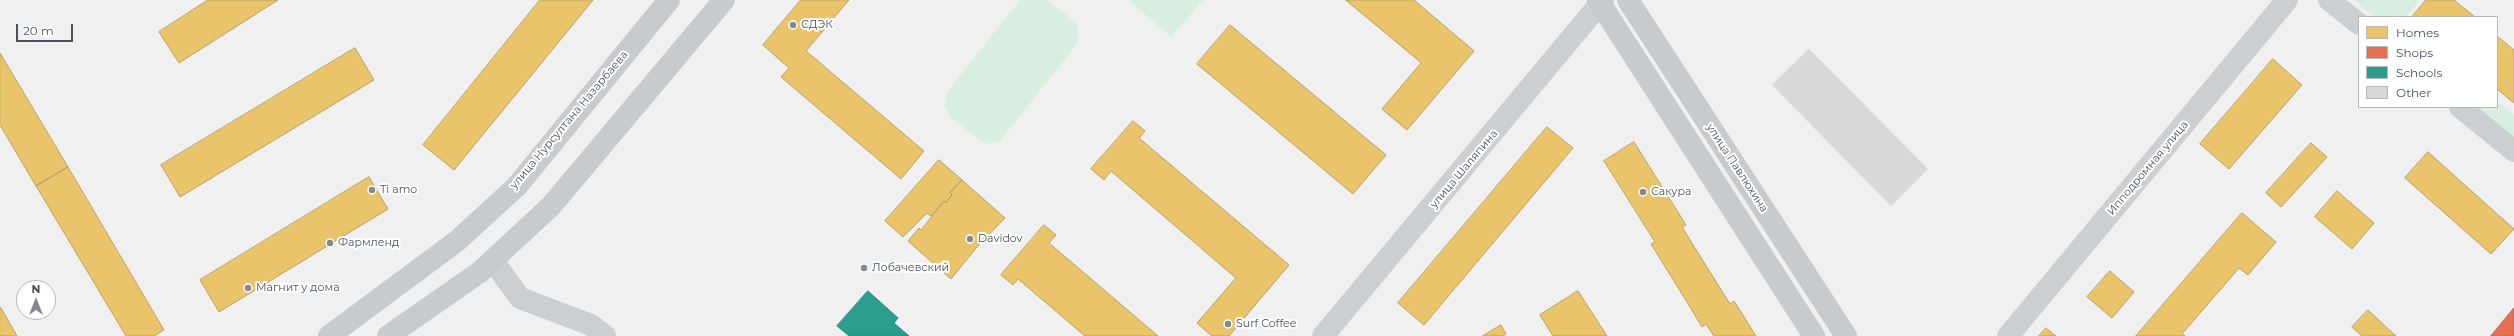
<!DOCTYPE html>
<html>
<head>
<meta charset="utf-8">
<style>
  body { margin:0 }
  #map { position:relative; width:2514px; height:336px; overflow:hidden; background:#f1f0f0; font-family:Montserrat,sans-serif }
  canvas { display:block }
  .legend { position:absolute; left:2358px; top:16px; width:140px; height:92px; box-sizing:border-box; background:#fff; border:1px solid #b6babd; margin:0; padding:5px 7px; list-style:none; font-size:12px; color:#49525b }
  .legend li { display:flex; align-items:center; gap:8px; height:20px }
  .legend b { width:20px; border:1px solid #b6babd }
  .north { position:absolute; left:16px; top:280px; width:40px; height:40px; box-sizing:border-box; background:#fff; border:1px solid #b6babd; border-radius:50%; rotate:0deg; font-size:11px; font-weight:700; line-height:16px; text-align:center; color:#49525b }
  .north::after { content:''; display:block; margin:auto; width:14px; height:18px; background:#84898f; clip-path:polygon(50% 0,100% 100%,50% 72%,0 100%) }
  .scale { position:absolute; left:16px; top:24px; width:57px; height:18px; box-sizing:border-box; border:2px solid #49525b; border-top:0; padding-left:5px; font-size:12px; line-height:14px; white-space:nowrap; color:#49525b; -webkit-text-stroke:3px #fff; paint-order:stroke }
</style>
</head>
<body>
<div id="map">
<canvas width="2514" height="336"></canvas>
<ul class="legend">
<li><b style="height:11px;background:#e9c46a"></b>Homes</li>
<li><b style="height:11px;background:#e76f51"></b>Shops</li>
<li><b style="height:11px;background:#2a9d8f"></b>Schools</li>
<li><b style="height:11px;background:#d8d8db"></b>Other</li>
</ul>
<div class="north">N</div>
<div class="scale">20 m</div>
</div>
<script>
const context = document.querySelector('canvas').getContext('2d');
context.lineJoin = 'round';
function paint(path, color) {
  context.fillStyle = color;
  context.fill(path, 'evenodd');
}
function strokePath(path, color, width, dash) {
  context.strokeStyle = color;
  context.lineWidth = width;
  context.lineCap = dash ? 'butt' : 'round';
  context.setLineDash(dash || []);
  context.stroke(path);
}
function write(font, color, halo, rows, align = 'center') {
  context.font = font + ' Montserrat,sans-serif';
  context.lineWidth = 4;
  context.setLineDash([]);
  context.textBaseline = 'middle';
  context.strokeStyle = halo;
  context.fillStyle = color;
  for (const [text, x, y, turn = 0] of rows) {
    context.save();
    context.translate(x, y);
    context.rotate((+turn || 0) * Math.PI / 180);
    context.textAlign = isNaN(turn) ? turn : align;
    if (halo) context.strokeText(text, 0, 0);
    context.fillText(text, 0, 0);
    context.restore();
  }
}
const green = new Path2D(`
  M 1020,0 L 1048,0 L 1076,23 L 1079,33 L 1077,44 L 1000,141 L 990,144 L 980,141 L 949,115 L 945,105 L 947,92 Z
  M 1129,0 L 1203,0 L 1171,37 Z
  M 2354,0 L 2420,0 L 2406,17 L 2374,17 Z
  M 2497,101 L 2514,115 L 2514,139 L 2477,107 L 2497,107 Z`);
const homes = new Path2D(`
  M 208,0 L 278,0 L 179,63 L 159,32 Z
  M 540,0 L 593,0 L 454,170 L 423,145 Z
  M 801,0 L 849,0 L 806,51 L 924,151 L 901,179 L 781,77 L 789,68 L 763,45 Z
  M 1346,0 L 1414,0 L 1474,51 L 1407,130 L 1382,109 L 1421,63 Z
  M 2426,0 L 2454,0 L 2475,17 L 2412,17 Z
  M 1230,25 L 1386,155 L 1353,194 L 1197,64 Z
  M 2497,36 L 2514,50 L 2514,103 L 2497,89 Z
  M 355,48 L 374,80 L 180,197 L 161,165 Z
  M 0,53 L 68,167 L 36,186 L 0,125 Z
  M 2273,59 L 2302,85 L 2229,169 L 2200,144 Z
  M 1133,121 L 1145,131 L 1139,138 L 1289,265 L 1229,336 L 1212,336 L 1197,323 L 1236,278 L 1111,171 L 1104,180 L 1091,169 Z
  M 1547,127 L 1573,148 L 1424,325 L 1398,303 Z
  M 1634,142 L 1686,225 L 1682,227 L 1730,304 L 1734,301 L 1756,336 L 1714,336 L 1706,324 L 1702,327 L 1690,307 L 1651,244 L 1655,242 L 1604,161 Z
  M 2311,143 L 2327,157 L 2281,207 L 2266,193 Z
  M 2428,152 L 2514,229 L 2491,254 L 2405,178 Z
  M 939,160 L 962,180 L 950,193 L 952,195 L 946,202 L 944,201 L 931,216 L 927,213 L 903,237 L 885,221 Z
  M 68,167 L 164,330 L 154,336 L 126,336 L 36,186 Z
  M 369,177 L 388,209 L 219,312 L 200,280 Z
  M 962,180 L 1005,218 L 977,247 L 951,279 L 908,241 L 919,228 L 921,230 L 944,201 L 946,203 L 952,195 L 950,193 Z
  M 2337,191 L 2374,223 L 2352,249 L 2315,217 Z
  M 2242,213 L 2276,242 L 2248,275 L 2239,268 L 2182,334 L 2185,336 L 2136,336 Z
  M 1044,225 L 1056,235 L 1049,243 L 1158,336 L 1085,336 L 1018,279 L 1013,285 L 1001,275 Z
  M 2110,271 L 2134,292 L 2112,318 L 2087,297 Z
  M 1578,291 L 1607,336 L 1553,336 L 1540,315 Z
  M 0,307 L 1,308 L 17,336 L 0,336 Z
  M 2368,310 L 2396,336 L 2362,336 L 2352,327 Z
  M 1501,325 L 1506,334 L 1503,336 L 1483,336 Z
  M 2046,328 L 2056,336 L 2039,336 Z`);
const shops = new Path2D(`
  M 2514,308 L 2514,336 L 2491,336 Z`);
const schools = new Path2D(`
  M 868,291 L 898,318 L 894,323 L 909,336 L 849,336 L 837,326 Z`);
const building = new Path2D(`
  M 1809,49 L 1928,169 L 1891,206 L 1772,85 Z`);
const minor = new Path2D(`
  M 2329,0 L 2359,24
  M 2460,107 L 2514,151
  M 493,261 L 520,298 L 591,325 L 605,336
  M 1323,336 L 1603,0
  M 2008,336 L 2287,0`);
const major = new Path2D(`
  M 1598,0 L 1814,336
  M 1628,0 L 1846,336
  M 329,336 L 457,241 L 517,186 L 669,0
  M 388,336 L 480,272 L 551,206 L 724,0`);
const markers = [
  [793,25,4,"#84898f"],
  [372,190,4,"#84898f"],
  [1643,192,4,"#84898f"],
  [970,239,4,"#84898f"],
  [330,243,4,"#84898f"],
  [864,268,4,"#84898f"],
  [248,288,4,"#84898f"],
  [1228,324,4,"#84898f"]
];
const poiNames = [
  ["СДЭК",801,25],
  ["Ti amo",380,190],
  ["Сакура",1651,192],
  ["Davidov",978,239],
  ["Фармленд",338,243],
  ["Лобачевский",872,268],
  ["Магнит у дома",256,288],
  ["Surf Coffee",1236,324]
];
const streetNames = [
  ["улица Нурсултана Назарбаева",569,120,-50],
  ["улица Павлюхина",1737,168,57],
  ["Ипподромная улица",2148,168,-50],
  ["улица Шаляпина",1464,169,-50]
];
paint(green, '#d7eee0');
paint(homes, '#e9c46a');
strokePath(homes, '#b9a266', 1);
paint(shops, '#e76f51');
strokePath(shops, '#b86654', 1);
paint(schools, '#2a9d8f');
strokePath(schools, '#33867f', 1);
paint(building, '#d8d8db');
strokePath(building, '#e2e2e3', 1);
strokePath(minor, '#cccfd1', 22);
strokePath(major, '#c8cbce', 22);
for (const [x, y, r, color] of markers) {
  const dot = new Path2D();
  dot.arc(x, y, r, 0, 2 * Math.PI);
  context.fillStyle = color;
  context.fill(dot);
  strokePath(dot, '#fff', 1.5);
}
write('11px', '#49525b', '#fff', poiNames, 'left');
write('11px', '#49525b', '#fff', streetNames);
</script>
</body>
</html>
